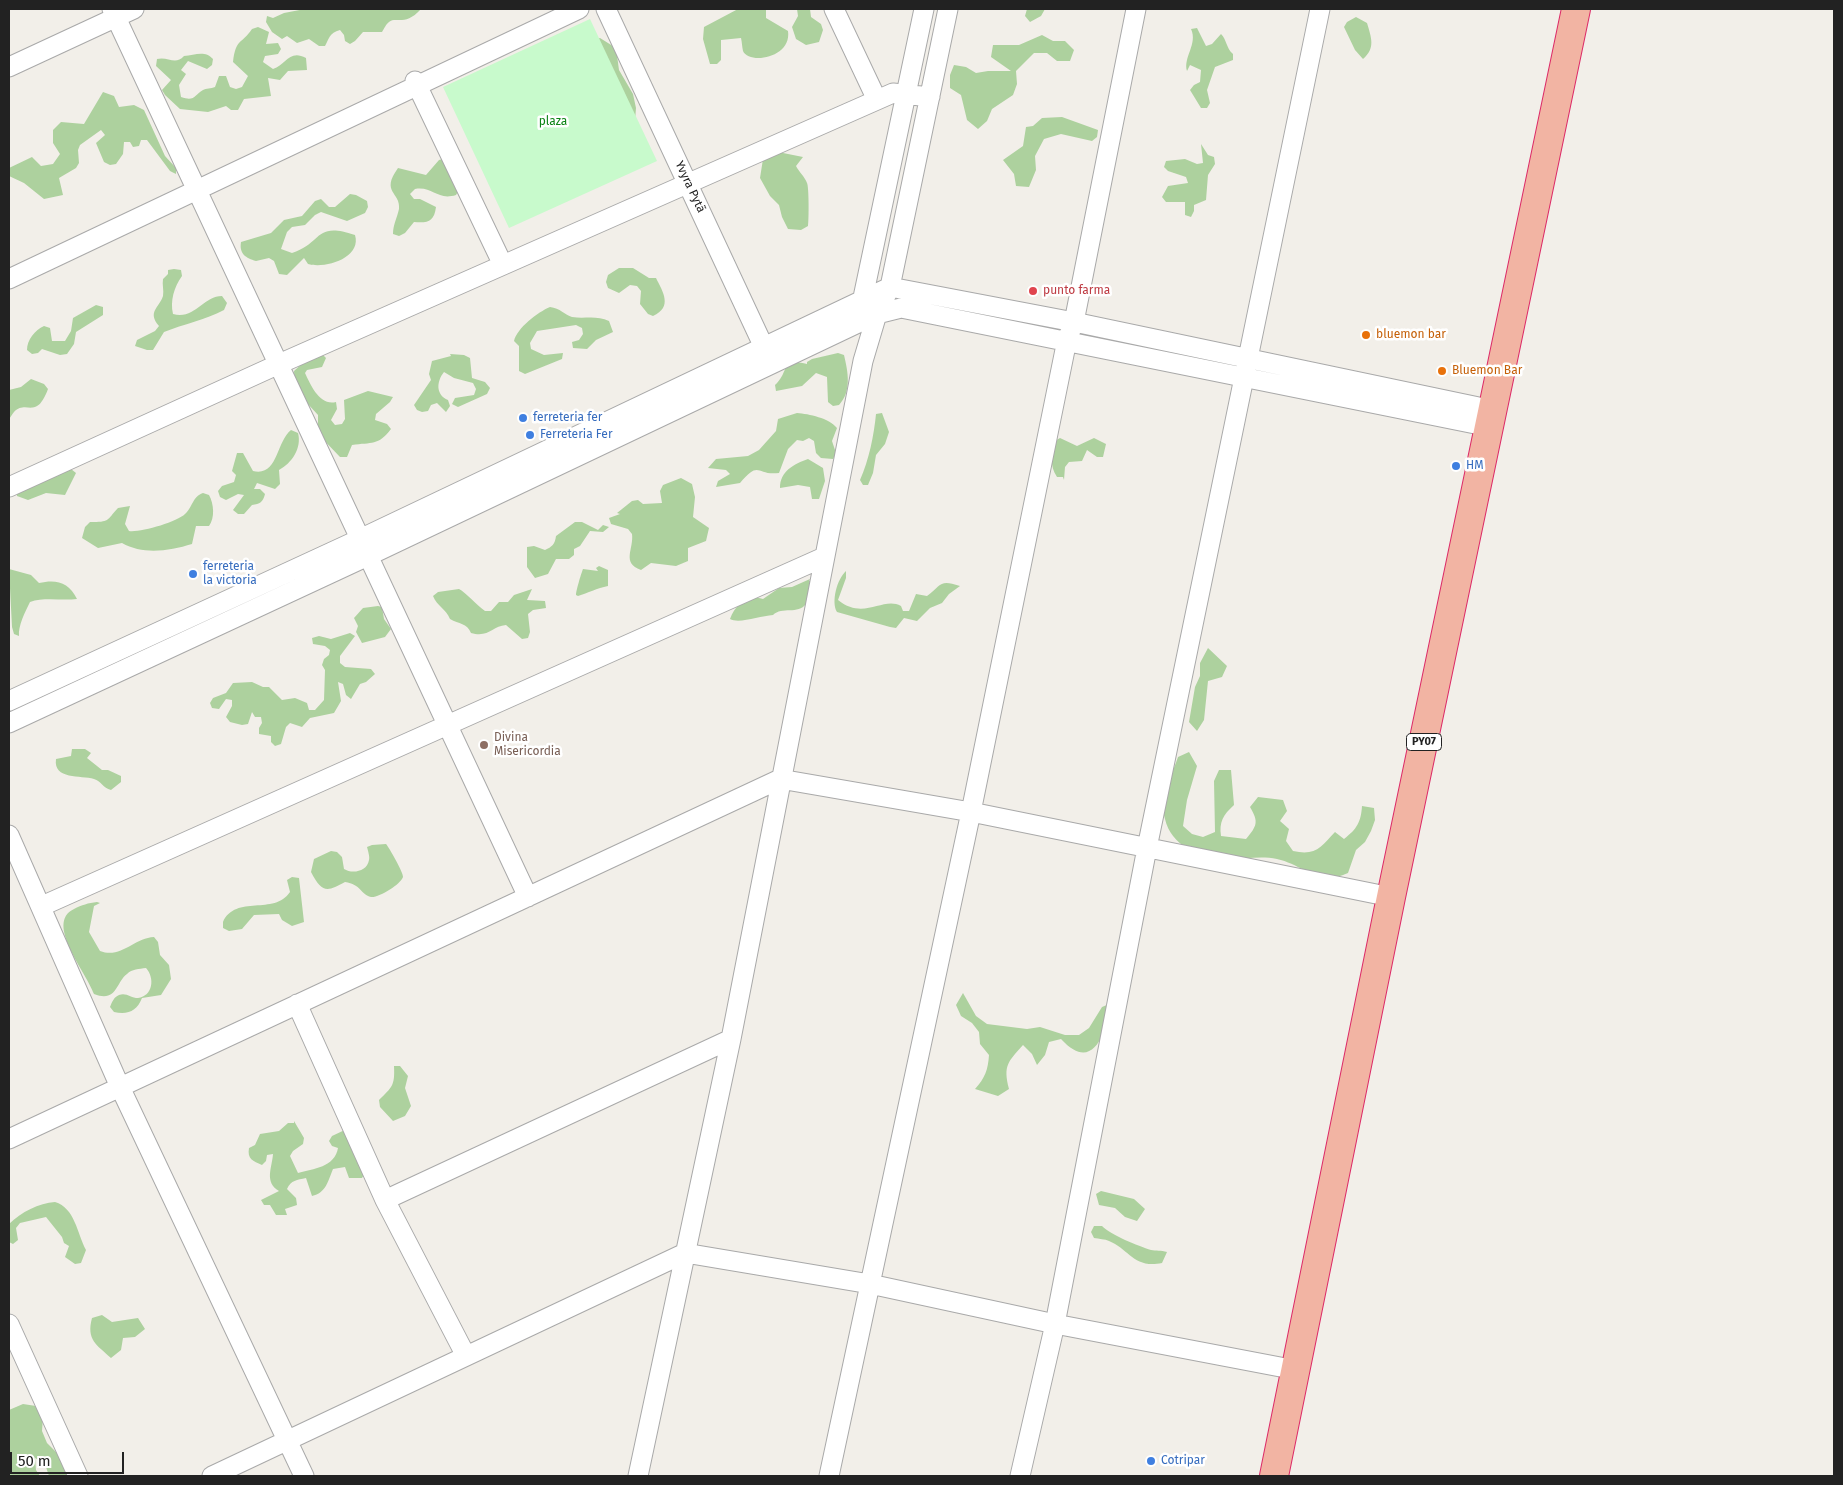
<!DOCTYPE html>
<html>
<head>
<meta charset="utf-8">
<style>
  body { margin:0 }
  #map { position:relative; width:1843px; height:1485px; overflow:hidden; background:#f2efe9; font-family:"Fira Sans",sans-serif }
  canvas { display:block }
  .frame { position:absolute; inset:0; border:10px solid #222; pointer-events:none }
  .scale { position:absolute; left:10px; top:1452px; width:114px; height:22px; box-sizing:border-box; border:2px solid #222; border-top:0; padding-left:6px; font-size:15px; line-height:18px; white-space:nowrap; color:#222; -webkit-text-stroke:4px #fff; paint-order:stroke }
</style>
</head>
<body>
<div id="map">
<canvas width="1843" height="1485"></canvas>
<div class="frame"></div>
<div class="scale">50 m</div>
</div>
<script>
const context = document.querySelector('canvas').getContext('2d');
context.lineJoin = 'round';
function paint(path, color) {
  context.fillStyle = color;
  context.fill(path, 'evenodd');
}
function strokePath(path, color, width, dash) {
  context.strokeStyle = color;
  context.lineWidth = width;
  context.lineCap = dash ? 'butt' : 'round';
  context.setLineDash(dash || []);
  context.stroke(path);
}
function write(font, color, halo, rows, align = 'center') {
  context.font = font + ' "Fira Sans",sans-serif';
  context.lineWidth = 5;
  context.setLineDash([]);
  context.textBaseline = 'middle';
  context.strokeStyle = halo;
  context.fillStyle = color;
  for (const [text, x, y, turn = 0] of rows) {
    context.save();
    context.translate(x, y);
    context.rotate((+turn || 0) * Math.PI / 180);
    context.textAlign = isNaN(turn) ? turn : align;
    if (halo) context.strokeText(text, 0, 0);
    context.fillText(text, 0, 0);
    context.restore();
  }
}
const forest = new Path2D(`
  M 305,9 L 421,9 C 405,27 396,16 389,22 C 386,24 384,29 382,32 L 363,32 L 355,41 L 350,44 L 345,41 L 344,35 L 340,30 C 329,33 329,39 325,46 L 319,46 L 309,39 L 297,43 L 287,36 L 282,39 L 272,32 L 266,22 L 267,16 L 273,18 L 284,13 Z
  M 738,9 L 766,9 L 766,18 L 788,31 C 792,58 749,65 743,51 C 742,47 742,42 741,38 L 721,40 L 721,60 L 717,64 L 710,64 L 703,39 L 704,27 Z
  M 797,9 L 810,9 L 811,17 L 821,24 L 823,30 L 819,42 L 806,45 L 796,39 L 792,27 L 798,16 Z
  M 1027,9 L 1045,9 L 1041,16 L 1030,22 L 1025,16 Z
  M 1356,17 L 1367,23 C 1371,37 1376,48 1363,59 L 1355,50 L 1344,27 L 1347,22 Z
  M 258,27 L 269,32 L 266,44 L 278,43 L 281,49 L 278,54 L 265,56 L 263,62 L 273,69 C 286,65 289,49 306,58 L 307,70 L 288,71 L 280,80 L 268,78 L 271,96 L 244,99 L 238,110 L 231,110 L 226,106 L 208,112 L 180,109 L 165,95 L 162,90 L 171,80 L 156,66 L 157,59 C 168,56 175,66 184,56 C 195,55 205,50 213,59 L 212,65 L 207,69 L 188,61 L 181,70 L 186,74 L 179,85 L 181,97 C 195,102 194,95 203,90 C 206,88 211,89 215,87 L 219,76 L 226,76 L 230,87 L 236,89 L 242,87 L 248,76 L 233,62 C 236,38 241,45 252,29 Z
  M 1197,28 L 1206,46 L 1212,44 L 1221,34 C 1227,40 1226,48 1233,54 L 1233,60 L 1215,67 L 1207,90 L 1210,103 L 1207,108 L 1201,108 L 1190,90 L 1194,85 L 1200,82 L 1201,70 L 1190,65 L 1187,71 C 1183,57 1198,44 1191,29 Z
  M 1042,35 L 1053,41 L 1065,41 L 1074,50 L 1070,61 L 1057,61 L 1047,53 L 1034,53 L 1016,71 L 1017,84 L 1013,95 L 992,109 L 987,121 L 978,129 L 967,120 L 961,95 L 950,88 L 950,75 L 954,65 L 966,67 L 976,73 L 988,71 L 1011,71 L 991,57 L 993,45 L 1019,45 Z
  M 600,38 L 616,48 L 619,70 L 633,94 L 636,108 L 635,121 L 594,40 Z
  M 103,92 L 114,96 L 119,107 L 134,105 L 144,110 L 165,156 L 176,168 L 176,174 L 170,171 L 147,140 L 141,140 L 139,146 L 133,147 L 130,142 L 124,142 L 123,154 L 116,164 L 110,165 L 104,162 L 96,143 L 105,135 L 101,130 L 80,145 L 78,150 L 79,163 L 76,168 L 59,178 L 63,195 L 44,199 L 24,183 L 9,176 L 9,168 L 32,157 L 41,166 L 53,164 L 60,154 L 53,143 L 53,130 L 61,122 L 84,124 Z
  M 1062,117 L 1098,130 L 1097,137 L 1092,141 L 1061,134 L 1044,139 L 1035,156 L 1036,170 L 1029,187 L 1016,186 L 1014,174 L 1003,160 L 1023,146 L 1026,127 L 1033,126 L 1042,118 Z
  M 1201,144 L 1208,155 L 1214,157 L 1215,164 L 1208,175 L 1206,200 L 1194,205 L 1194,211 L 1191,217 L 1185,215 L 1185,202 L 1166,202 L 1162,197 L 1168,186 L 1188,183 L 1186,177 L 1168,171 L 1164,167 L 1166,161 L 1185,159 L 1197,164 L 1203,163 Z
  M 773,151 L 803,157 L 796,166 C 799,172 805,177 807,183 C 809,186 809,221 808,226 L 801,230 L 788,229 L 782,217 L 779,205 L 770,196 L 760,178 L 763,159 Z
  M 446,158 L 459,190 L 456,195 C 437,201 433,186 415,189 L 410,194 L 414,199 L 420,199 L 436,207 C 434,222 428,223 414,222 L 405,233 L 399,236 L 393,234 C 393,225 397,218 399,209 C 401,192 380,193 398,168 L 426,175 L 439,160 Z
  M 350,194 L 356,195 L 367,201 L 368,207 L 365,213 L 347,221 L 321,212 L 315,215 L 305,225 L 292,227 L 287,232 L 281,249 L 292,253 C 323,243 314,221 355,235 C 362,258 325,269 308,264 L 304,258 L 287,275 L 279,274 L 274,261 L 269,258 L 256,261 C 246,258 239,254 241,242 L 271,233 L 284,220 L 302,216 L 315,201 L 321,199 L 329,207 L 335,207 Z
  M 619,268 L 633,268 L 649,278 L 656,278 C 663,292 673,307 653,316 L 648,314 L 640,304 L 641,291 L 637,286 L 630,285 L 619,293 L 608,288 L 606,282 L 608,275 Z
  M 174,269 L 181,270 L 182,276 C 174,287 170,301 173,314 C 195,320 203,296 222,296 L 227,303 L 224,310 C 205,320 184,324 164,332 L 153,350 L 147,350 L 135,346 L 137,340 L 155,331 L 159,326 C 147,312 159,308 163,296 C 164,290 162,285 163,279 L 168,274 L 168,270 Z
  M 96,305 L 103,307 L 103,315 L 76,332 L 74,344 L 67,354 L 60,355 L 42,349 L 38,353 L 32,354 L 27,350 C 27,340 35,330 44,326 L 50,328 L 52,341 L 65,341 L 71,331 L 73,318 Z
  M 550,307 C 560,308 565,315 572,317 C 585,319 597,315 609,321 L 613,332 L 596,340 L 587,349 L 573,348 L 572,342 L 579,340 L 583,334 L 582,328 L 576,325 L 537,331 L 530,343 L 531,349 L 544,355 L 563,353 L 562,359 L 525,374 L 519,371 L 519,346 L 514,341 C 517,328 538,312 550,307 Z
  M 838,353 L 844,355 C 848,372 852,391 839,405 L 833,406 L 828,402 L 827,377 L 816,373 L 802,386 L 776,391 L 775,385 C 790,372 779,358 807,364 L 807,362 L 812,359 Z
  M 322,354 L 326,358 L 322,367 L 307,370 L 305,373 C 311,386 320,406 336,402 L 337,409 L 331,420 L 335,425 L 342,424 L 345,419 L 344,400 L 368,391 L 393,397 L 390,402 L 376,414 L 375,420 L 387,424 L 391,429 C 378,446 372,442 352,445 L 347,457 L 340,457 L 318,434 L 318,415 L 295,390 L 294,371 L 304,362 Z
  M 450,354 L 464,355 L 470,358 L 472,378 L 485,382 L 490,388 L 487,394 L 458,407 L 452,404 L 455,398 L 474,395 L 476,389 L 473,383 L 454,378 L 444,372 C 436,382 436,395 448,400 L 450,406 L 446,412 L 437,403 L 431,405 L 428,411 L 422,412 L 417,410 L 414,405 L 431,380 L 429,374 L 432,361 L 451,356 Z
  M 31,379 L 44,384 L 48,389 C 36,421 27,399 14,412 C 12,414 11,417 9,419 L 9,390 L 21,387 Z
  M 797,413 C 809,414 829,418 837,428 L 832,441 L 836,453 L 833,459 L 821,458 L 816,453 L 814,441 L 809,438 L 803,441 L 797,440 L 788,449 L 779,473 C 756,476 760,459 740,483 L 716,487 L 718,481 L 730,474 L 726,470 L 708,468 L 716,459 L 748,456 L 759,450 L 776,431 L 778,419 Z
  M 882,413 L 889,432 L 885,444 L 876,455 L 873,473 L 868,485 L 863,485 L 860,480 C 869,460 874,435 876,414 Z
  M 291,430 L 298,433 C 302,448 292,463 279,470 L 280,484 L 275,489 L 257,483 L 254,489 L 260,489 L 265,494 C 263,502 260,504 252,505 L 244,514 L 238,514 L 233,510 L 244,495 L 238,494 L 226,500 L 220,497 L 218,491 L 222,486 L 234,482 L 236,475 L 232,471 L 237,453 L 243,453 L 253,471 C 278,477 276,442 291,430 Z
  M 1060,438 L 1077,446 L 1094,438 L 1106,444 L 1103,457 L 1097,457 L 1087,450 L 1082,461 L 1069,462 L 1065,467 L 1064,480 L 1063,477 L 1057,477 C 1049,465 1052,455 1055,441 Z
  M 808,459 L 823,468 L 825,481 L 819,499 L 812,499 L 810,487 L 798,485 L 780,488 C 780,471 794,464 808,459 Z
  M 71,469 L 76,473 L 65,495 L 46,493 L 28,500 L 17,496 L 17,489 L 27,483 L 46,480 Z
  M 681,478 L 692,484 L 695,497 L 693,517 L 709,528 L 706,541 L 688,548 L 688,561 L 676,566 L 651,563 L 641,570 C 621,563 634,549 632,534 L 628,529 L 611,524 L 609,518 L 620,514 L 617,513 L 632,501 L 638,500 L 643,504 L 662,503 L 660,491 L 663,485 Z
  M 203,493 L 209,495 C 214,504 215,518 209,526 L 196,526 L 192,544 C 169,551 143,555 122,543 L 98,548 L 82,538 L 85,527 L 90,522 C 110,522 106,521 118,508 L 130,506 L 125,524 L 129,531 C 139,533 177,522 185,514 C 193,507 192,497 203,493 Z
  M 575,522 L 582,522 L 598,530 L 603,525 L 609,527 L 603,532 L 590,531 L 580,546 L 574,549 L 574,555 L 569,559 L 556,559 L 548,574 L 535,578 L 527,567 L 527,547 L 534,546 L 545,550 C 552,547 555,544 556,536 Z
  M 599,566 L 608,570 L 608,586 C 597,588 588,593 578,596 L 576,595 C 576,591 581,574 583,569 L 598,571 L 596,568 Z
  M 9,569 L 31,575 L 39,583 C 56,579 69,582 77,599 C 62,601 44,597 30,602 C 25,612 18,626 19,636 L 14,634 L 12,627 Z
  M 846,571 L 846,578 L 838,600 C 864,621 883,596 901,606 L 903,611 L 909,611 L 916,594 L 927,596 C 942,585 939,579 960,586 L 949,594 L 942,603 L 930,608 L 917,621 L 904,618 L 896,628 L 890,627 L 837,612 C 831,602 837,579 846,571 Z
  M 810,579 L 809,581 L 814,580 C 812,587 811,598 806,604 C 798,615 782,606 773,615 C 760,616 739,624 730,619 C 735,605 747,594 763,599 L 779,588 L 792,587 Z
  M 459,589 C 465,592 478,606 485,611 L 491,611 L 499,602 L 508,602 L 514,595 L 532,589 L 527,600 L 545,601 L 546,608 L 533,610 L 528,614 L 530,632 L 528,638 L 522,639 L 506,625 C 492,626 489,638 471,633 C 467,623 459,624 450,619 C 446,609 437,606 433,596 L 438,592 Z
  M 378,606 L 382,607 L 384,619 L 391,629 L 385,637 L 362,643 L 356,632 L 358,626 L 354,618 L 363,608 Z
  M 350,633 L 355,636 L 340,656 L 340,663 L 345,667 L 371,669 L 375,674 L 366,682 L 360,684 L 351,699 L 346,695 L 343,684 L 338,682 L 341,701 L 334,713 L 310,718 L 302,727 L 290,723 L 286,727 L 281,744 L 275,746 L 271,742 L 271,736 L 259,734 L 259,728 L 262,723 L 261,717 L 255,717 L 252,712 L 248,724 L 242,725 L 230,722 L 226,717 L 232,706 L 232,700 L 226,699 L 219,709 L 212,708 L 210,703 L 213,698 L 226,693 L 233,683 L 252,682 L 263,687 L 269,687 L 282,700 L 295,698 L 307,703 L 309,710 L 315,710 L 324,700 L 325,670 L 322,665 L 324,659 L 329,655 L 330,650 L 325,646 L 313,644 L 312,638 L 319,636 L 331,639 Z
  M 1208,648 L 1227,666 L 1222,677 L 1208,681 L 1204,720 L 1197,731 L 1189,722 L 1195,687 L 1200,676 L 1200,663 Z
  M 72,749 L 85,749 L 91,753 L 87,758 L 102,770 L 108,770 L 121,776 L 121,782 L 111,790 C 103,788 101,781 94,779 C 81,775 53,780 56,759 L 71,756 Z
  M 1189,752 L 1197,766 L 1187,800 L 1183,826 L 1192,834 L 1203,837 L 1215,832 L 1214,781 L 1219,770 L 1231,770 L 1234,805 C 1223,815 1219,822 1221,836 L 1246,839 C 1257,826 1259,822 1250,807 L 1258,797 L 1283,800 L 1287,811 L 1280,821 L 1289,829 L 1286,841 L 1293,851 C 1316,856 1321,847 1335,832 L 1344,839 C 1357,829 1361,822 1362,806 L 1374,808 L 1375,820 L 1371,831 L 1365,842 L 1356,850 L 1348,873 C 1319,887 1304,865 1277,859 C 1259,855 1242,860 1224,859 C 1198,858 1171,845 1165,819 C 1164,815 1162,809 1162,804 C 1164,789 1173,772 1178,757 Z
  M 386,844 C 389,847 404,874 403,877 C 401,884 379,898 371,897 C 361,895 361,884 345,882 C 327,892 322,893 311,872 L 314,859 L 331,851 L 337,852 L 342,857 L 344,869 C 352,874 367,872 369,860 C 370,857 368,851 367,847 L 372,845 Z
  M 292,877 L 299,878 L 304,922 L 292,926 L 282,920 L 279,914 L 254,915 L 242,929 L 229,931 L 223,928 L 223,922 C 236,894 274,916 290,892 L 287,880 Z
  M 97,902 L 100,903 L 94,906 L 89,932 L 100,951 C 121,959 134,938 154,937 L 158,942 L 160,955 L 169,965 L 171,979 L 161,995 L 142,998 C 137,1011 128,1015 114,1012 L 110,1007 C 112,1002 114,997 119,995 C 126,992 131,998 138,998 C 153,996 155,978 146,968 C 139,969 132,969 127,974 C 116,982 117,1003 94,994 C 87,973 44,923 74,909 C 82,905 88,903 97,902 Z
  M 963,993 L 976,1016 L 987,1024 L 1027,1029 L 1040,1027 L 1065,1035 L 1079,1035 L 1089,1028 L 1102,1007 L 1114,1002 C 1106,1028 1095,1076 1061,1039 L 1049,1042 L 1045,1055 L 1037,1065 L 1032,1054 L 1023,1045 C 1008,1062 1003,1065 1009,1089 L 998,1096 L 975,1089 C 985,1078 988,1070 989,1055 L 980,1044 L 979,1032 L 972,1023 L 961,1016 L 956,1005 Z
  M 394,1066 L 400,1066 L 408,1076 L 405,1088 L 411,1106 L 405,1116 L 393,1121 L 380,1107 L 379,1100 C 392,1087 395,1086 394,1066 Z
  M 294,1121 L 304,1138 L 303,1144 L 293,1151 L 290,1156 L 298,1173 C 313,1169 335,1167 338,1148 L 332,1146 L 329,1141 L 332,1136 L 349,1128 L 365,1173 L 362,1178 L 349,1178 L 345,1167 L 333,1169 C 328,1181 326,1193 312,1196 L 306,1178 C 297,1180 291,1180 287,1189 L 296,1198 L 297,1205 L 285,1209 L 287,1215 L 276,1215 L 270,1205 L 264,1205 L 261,1200 L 279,1191 C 264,1182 272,1168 273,1154 L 267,1155 L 266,1161 L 262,1165 C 253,1161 247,1159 249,1148 L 255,1145 L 260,1134 L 279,1131 L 288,1123 L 294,1123 Z
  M 1101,1191 L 1134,1199 L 1145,1209 L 1137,1221 L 1125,1217 L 1115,1208 L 1099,1205 L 1096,1194 Z
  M 55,1202 C 75,1208 77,1233 86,1250 L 81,1263 L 75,1264 L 65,1257 L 69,1246 L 64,1243 L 62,1237 L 46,1217 L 20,1223 L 16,1228 L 18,1240 L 13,1244 L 9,1242 L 9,1224 C 21,1212 39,1203 55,1202 Z
  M 1094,1226 L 1102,1226 C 1111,1235 1138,1246 1151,1250 C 1156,1251 1161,1250 1167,1252 L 1162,1263 C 1134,1269 1129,1249 1109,1241 C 1105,1239 1099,1239 1094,1238 L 1091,1232 Z
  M 102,1315 L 112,1322 L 138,1318 L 145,1329 L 135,1337 L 123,1338 L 121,1350 L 111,1358 C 97,1345 86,1340 92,1318 Z
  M 23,1404 L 36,1406 L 43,1417 L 42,1431 L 47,1443 L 67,1463 L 71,1476 L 49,1476 L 45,1464 L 35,1458 L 36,1470 L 40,1476 L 9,1476 L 9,1410 Z`);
const park = new Path2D(`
  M 590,19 L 657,161 L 509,228 L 443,87 Z`);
const minor = new Path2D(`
  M 112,9 L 528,897
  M 606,9 L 769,358
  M 834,9 L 877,100
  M 9,67 L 134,9
  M 415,81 L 503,265
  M 9,279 L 579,9
  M 861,307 L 924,9
  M 9,487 L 279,364 L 893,93 L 930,97
  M 9,701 L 360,539 L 890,287 L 1074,322 L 1493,410
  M 9,723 L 368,556 L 877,314 L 901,308 L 1490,427
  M 9,835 L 120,1087 L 304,1476
  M 42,906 L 824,557
  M 297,1004 L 385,1200 L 466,1356
  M 9,1139 L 780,779 L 971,812 L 1391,897
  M 385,1200 L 731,1039
  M 9,1324 L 78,1476
  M 212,1476 L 685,1253 L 870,1284 L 1055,1324 L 1296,1370
  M 638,1476 L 731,1039 L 863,361 L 877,314 L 890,287 L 948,9
  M 829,1476 L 971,812 L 1067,340 L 1074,322 L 1136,9
  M 1020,1476 L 1055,1324 L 1147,848 L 1320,9`);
const trunk = new Path2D(`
  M 1274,1476 L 1391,897 L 1576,9`);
const markers = [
  [1033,291,5,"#e0444e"],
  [1366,335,5,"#e8710a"],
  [1442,371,5,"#e8710a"],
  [523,418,5,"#3f7fe0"],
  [530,435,5,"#3f7fe0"],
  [1456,466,5,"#3f7fe0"],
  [193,574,5,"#3f7fe0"],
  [484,745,5,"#8d6e63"],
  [1151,1461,5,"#3f7fe0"]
];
const shields = [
  [1424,742,35]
];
const shieldNames = [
  ["PY07",1424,742]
];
const parkNames = [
  ["plaza",553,122]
];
const streetNames = [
  ["Yvyra Pytã",690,187,65]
];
const healthNames = [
  ["punto farma",1043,291]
];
const foodNames = [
  ["bluemon bar",1376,335],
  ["Bluemon Bar",1452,371]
];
const shopNames = [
  ["ferreteria fer",533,418],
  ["Ferreteria Fer",540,435],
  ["HM",1466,466],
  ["ferreteria",203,567],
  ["la victoria",203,581],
  ["Cotripar",1161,1461]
];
const educationNames = [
  ["Divina",494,738],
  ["Misericordia",494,752]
];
paint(forest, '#add19e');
paint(park, '#c8facc');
strokePath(minor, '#a9a9a9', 21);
strokePath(trunk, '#dc2a67', 30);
strokePath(minor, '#fff', 19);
strokePath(trunk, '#f2b4a3', 28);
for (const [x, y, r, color] of markers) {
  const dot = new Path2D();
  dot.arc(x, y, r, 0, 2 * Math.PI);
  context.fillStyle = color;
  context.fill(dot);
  strokePath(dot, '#fff', 2);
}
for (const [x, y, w] of shields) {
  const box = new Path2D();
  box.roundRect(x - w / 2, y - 8.5, w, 17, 4);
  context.fillStyle = '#fff';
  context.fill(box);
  strokePath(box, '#222', 1);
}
write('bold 11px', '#222', null, shieldNames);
write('12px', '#0c8416', '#fff', parkNames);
write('12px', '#222', '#fff', streetNames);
write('12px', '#be3a42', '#fff', healthNames, 'left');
write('12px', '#c56008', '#fff', foodNames, 'left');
write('12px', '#366cbe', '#fff', shopNames, 'left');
write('12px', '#785e54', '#fff', educationNames, 'left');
</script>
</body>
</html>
